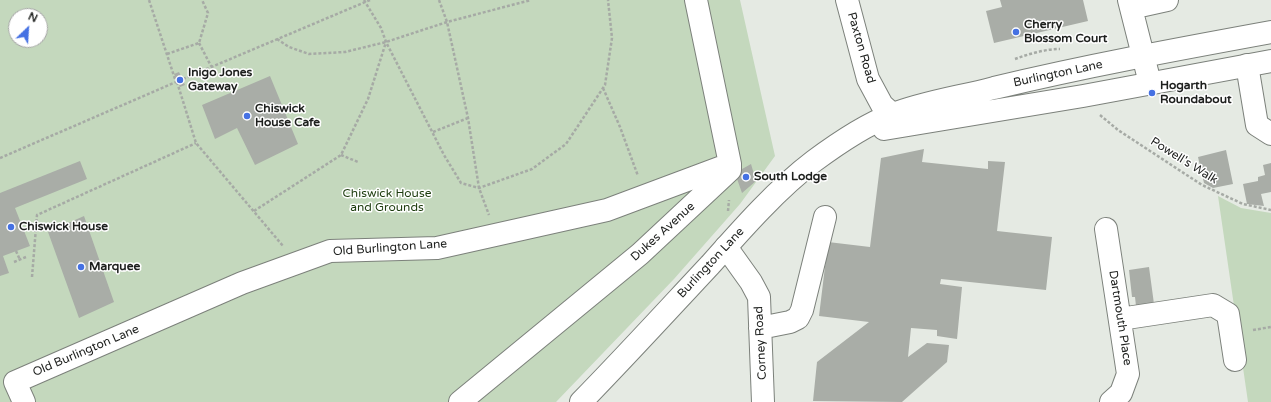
<!DOCTYPE html>
<html>
<head>
<meta charset="utf-8">
<style>
  body { margin:0 }
  #map { position:relative; width:1271px; height:402px; overflow:hidden; background:#e5eae3; font-family:"Varela Round",sans-serif }
  canvas { display:block }
  .north { position:absolute; left:8px; top:8px; width:40px; height:40px; box-sizing:border-box; background:#fff; border:1px solid #a5a5a5; border-radius:50%; rotate:25deg; font-size:11px; font-weight:700; line-height:16px; text-align:center; color:#1d1f1d }
  .north::after { content:''; display:block; margin:auto; width:14px; height:18px; background:#4571e3; clip-path:polygon(50% 0,100% 100%,50% 72%,0 100%) }
</style>
</head>
<body>
<div id="map">
<canvas width="1271" height="402"></canvas>
<div class="north">N</div>
</div>
<script>
const context = document.querySelector('canvas').getContext('2d');
context.lineJoin = 'round';
function paint(path, color) {
  context.fillStyle = color;
  context.fill(path, 'evenodd');
}
function strokePath(path, color, width, dash) {
  context.strokeStyle = color;
  context.lineWidth = width;
  context.lineCap = dash ? 'butt' : 'round';
  context.setLineDash(dash || []);
  context.stroke(path);
}
function write(font, color, halo, rows, align = 'center') {
  context.font = font + ' "Varela Round",sans-serif';
  context.lineWidth = 3;
  context.setLineDash([]);
  context.textBaseline = 'middle';
  context.strokeStyle = halo;
  context.fillStyle = color;
  for (const [text, x, y, turn = 0] of rows) {
    context.save();
    context.translate(x, y);
    context.rotate((+turn || 0) * Math.PI / 180);
    context.textAlign = isNaN(turn) ? turn : align;
    if (halo) context.strokeText(text, 0, 0);
    context.fillText(text, 0, 0);
    context.restore();
  }
}
const green = new Path2D(`
  M 0,0 L 740,0 L 775,156 L 740,204 L 674,279 L 556,402 L 0,402 ZM 16,16 L 40,16 L 40,40 L 16,40 Z
  M 1218,196 L 1241,208 L 1271,213 L 1271,402 L 1248,402 Z`);
const building = new Path2D(`
  M 1000,0 L 1083,0 L 1088,21 L 994,43 L 986,11 L 1002,7 Z
  M 179,72 L 185,85 L 180,87 L 174,74 Z
  M 270,76 L 298,144 L 255,165 L 237,128 L 215,139 L 202,105 Z
  M 924,149 L 922,162 L 988,169 L 988,161 L 1005,162 L 997,231 L 1052,237 L 1046,290 L 941,279 L 940,284 L 962,287 L 957,339 L 937,336 L 937,330 L 911,328 L 908,357 L 927,343 L 949,345 L 947,362 L 902,402 L 813,401 L 817,362 L 869,322 L 819,316 L 828,242 L 870,247 L 881,158 Z
  M 1226,150 L 1233,184 L 1213,188 L 1204,183 L 1198,157 Z
  M 80,161 L 87,179 L 15,208 L 30,246 L 3,256 L 9,273 L 0,276 L 0,193 Z
  M 1271,163 L 1271,192 L 1261,194 L 1264,206 L 1247,204 L 1243,184 L 1258,181 L 1258,177 L 1265,175 L 1263,165 Z
  M 751,164 L 756,181 L 742,193 L 735,173 Z
  M 84,216 L 114,302 L 79,318 L 48,232 Z
  M 1149,267 L 1154,304 L 1136,306 L 1135,297 L 1132,297 L 1129,270 Z`);
const path = new Path2D(`
  M 364,0 L 381,28 L 386,42 L 444,155 L 461,183 L 479,188 L 532,169 L 566,144 L 605,85 L 612,38 L 608,0
  M 439,0 L 447,22 L 468,118 L 479,188 L 489,215
  M 277,39 L 289,47 L 309,54 L 345,52 L 386,42 L 447,22 L 531,0
  M 199,43 L 211,66
  M 167,54 L 199,43 L 208,13 L 202,0
  M 1015,59 C 1029,54 1045,49 1060,49
  M 183,79 L 370,0
  M 177,82 L 196,143 L 283,246
  M 603,88 L 620,127 L 638,176
  M 1100,115 L 1118,130 L 1202,185 L 1243,204 L 1271,210
  M 433,132 L 468,118
  M 341,155 L 358,162
  M 0,158 L 176,82 L 149,0
  M 254,211 L 341,155 L 368,99 L 386,42
  M 728,211 L 729,200
  M 16,251 L 20,260
  M 14,262 L 26,257
  M 32,277 L 37,215 L 196,143
  M 1253,330 L 1271,327`);
const minor = new Path2D(`
  M 847,0 L 868,79 L 882,105 L 892,114
  M 1129,0 L 1150,83
  M 1131,8 L 1167,0
  M 1247,65 L 1257,125 L 1271,134
  M 1106,229 L 1128,374 L 1121,393 L 1111,402
  M 726,247 L 751,282 L 759,297 L 763,402
  M 1120,319 L 1213,305 L 1228,314 L 1235,360
  M 760,328 L 790,322 L 798,318 L 802,310 L 825,217
  M 24,402 L 15,382 L 242,283 L 330,251 L 437,248 L 607,210 L 730,164
  M 460,402 L 640,254 L 730,170 L 730,164 L 696,0`);
const highway = new Path2D(`
  M 884,129 L 1083,96 L 1271,61
  M 581,402 C 625,357 667,311 710,265 C 741,230 777,189 814,161 C 837,144 865,125 891,115 C 923,102 961,97 994,88 C 1086,66 1178,49 1271,32`);
const markers = [
  [1016,32,4,"#4571e3"],
  [180,80,4,"#4571e3"],
  [1152,93,4,"#4571e3"],
  [247,116,4,"#4571e3"],
  [746,177,4,"#4571e3"],
  [11,227,4,"#4571e3"],
  [81,267,4,"#4571e3"]
];
const poiNames = [
  ["Cherry",1024,25],
  ["Blossom Court",1024,39],
  ["Inigo Jones",188,73],
  ["Gateway",188,87],
  ["Hogarth",1160,86],
  ["Roundabout",1160,100],
  ["Chiswick",255,109],
  ["House Cafe",255,123],
  ["South Lodge",754,177],
  ["Chiswick House",19,227],
  ["Marquee",89,267]
];
const streetNames = [
  ["Paxton Road",861,48,74],
  ["Burlington Lane",1058,74,-12],
  ["Powell's Walk",1184,161,32],
  ["Dukes Avenue",663,232,-42],
  ["Old Burlington Lane",390,248,-4],
  ["Burlington Lane",711,263,-47],
  ["Dartmouth Place",1120,318,81],
  ["Corney Road",761,343,-93],
  ["Old Burlington Lane",86,351,-23]
];
const parkNames = [
  ["Chiswick House",387,194],
  ["and Grounds",387,208]
];
paint(green, '#c4d8bd');
paint(building, '#a9ada7');
strokePath(minor, '#7c817b', 24);
strokePath(highway, '#7c817b', 24);
strokePath(path, '#a6aaa5', 2.5, [3, 2]);
strokePath(minor, '#fff', 22);
strokePath(highway, '#fff', 22);
for (const [x, y, r, color] of markers) {
  const dot = new Path2D();
  dot.arc(x, y, r, 0, 2 * Math.PI);
  context.fillStyle = color;
  context.fill(dot);
  strokePath(dot, '#fff', 1.5);
}
write('bold 12px', '#1d1f1d', '#fff', poiNames, 'left');
write('12px', '#1d1f1d', '#fff', streetNames);
write('12px', '#1c3b0d', '#fff', parkNames);
</script>
</body>
</html>
